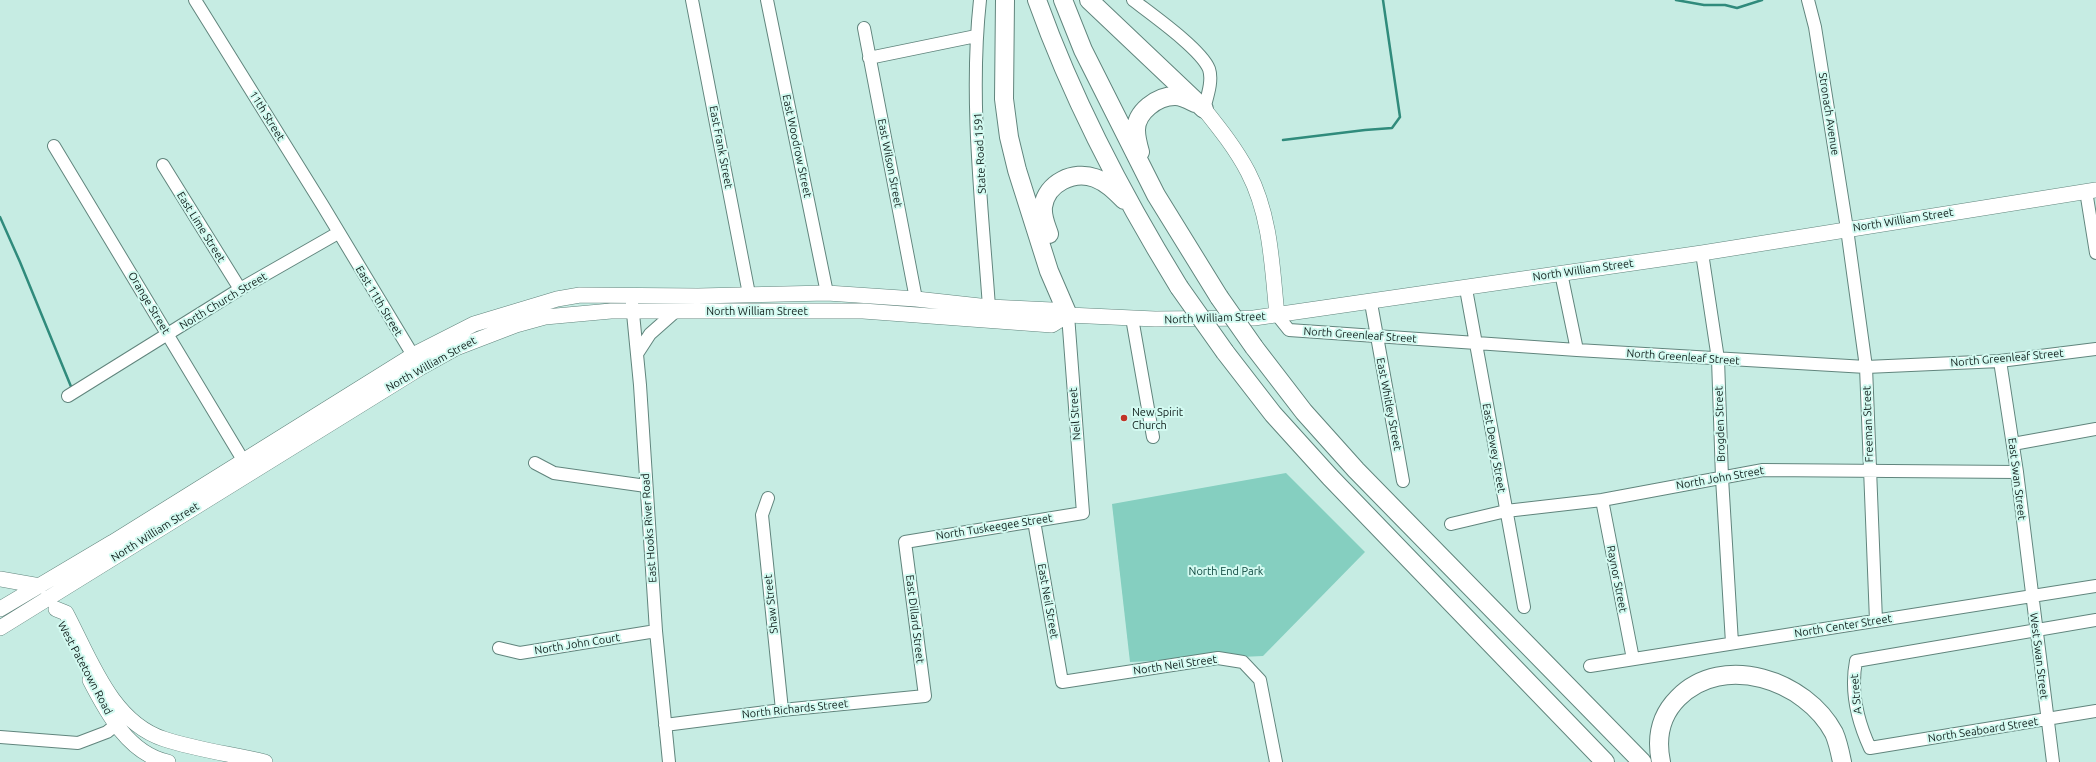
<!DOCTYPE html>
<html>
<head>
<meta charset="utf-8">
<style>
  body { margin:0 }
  canvas { display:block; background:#c6ece3 }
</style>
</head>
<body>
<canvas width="2096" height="762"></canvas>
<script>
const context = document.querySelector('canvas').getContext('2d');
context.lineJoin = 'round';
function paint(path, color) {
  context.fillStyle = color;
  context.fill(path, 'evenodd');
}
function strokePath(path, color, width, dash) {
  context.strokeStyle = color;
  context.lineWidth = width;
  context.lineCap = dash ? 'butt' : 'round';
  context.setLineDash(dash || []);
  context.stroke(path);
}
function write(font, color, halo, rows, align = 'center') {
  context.font = font + ' Ubuntu,sans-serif';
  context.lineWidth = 4;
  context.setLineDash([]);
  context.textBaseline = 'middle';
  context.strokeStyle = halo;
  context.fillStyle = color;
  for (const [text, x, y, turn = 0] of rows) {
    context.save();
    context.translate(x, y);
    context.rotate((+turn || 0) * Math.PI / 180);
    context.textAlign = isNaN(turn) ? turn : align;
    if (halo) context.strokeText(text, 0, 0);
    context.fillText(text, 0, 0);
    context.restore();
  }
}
const green = new Path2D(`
  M 1286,473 L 1365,552 L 1263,656 L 1130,662 L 1112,504 Z`);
const stream = new Path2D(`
  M 1676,0 L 1704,5 L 1725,5 L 1737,8 L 1762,0
  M 1283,140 L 1365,130 L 1392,128 L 1400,117 L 1383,0
  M 0,217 L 20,262 L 72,389`);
const minor = new Path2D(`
  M 195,0 L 323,206 L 417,362
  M 692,0 L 749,294
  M 767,0 L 827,293
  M 980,0 C 969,100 982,206 989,307
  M 1133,0 C 1151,14 1201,49 1209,69 C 1213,81 1207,97 1204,109
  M 1808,0 L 1815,27 L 1847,229 L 1866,367 L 1876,621
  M 864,28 L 916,299
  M 869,58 L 976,36
  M 54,146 L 243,460
  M 163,165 L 240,289
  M 2086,191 L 2096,253
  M 1702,253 L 1718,359 L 1722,478 L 1732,643
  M 1561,273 L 1577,350
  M 1466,289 L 1524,607
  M 632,303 L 640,385 L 656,631 L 669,762
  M 1371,303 L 1403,481
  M 1277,315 L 1289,330 L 1577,350 L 1866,367 L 2000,361 L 2096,349
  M 1132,318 L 1153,437
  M 637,354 L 650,334 L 676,311
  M 2000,361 L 2017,472 L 2053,762
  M 68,396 L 240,289 L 338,233
  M 2013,444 L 2096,429
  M 535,463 L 554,473 L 646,486
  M 768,498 L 762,515 L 782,710
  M 1602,500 L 1633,659
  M 1034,521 L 1062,682 L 1218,658 L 1243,662 L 1260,680 L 1276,762
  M 1451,524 L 1506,511 L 1602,500 L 1763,470 L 2017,472
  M 2096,620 L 1856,661 C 1850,692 1857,720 1870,748 L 2096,711
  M 499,648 L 520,653 L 656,631
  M 1590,666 L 2096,586
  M 665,725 L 782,710 L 925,696 L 905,542 L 1083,513 L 1068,315
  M 0,737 L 78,743 L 107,732 L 122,720`);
const major = new Path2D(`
  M 1204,109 C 1220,129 1236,149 1248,172 C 1271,216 1272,267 1277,315
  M 0,579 L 40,586
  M 0,609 L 113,542 L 413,355 L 474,324 L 557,299 L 580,295 L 698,296 L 827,293 L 916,299 L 989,307 L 1052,310 L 1068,315 L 1155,319 L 1254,318 L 1702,253 L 2096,190
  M 56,609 L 66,613 C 90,658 111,722 164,739 C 197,750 232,754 265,762
  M 0,628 L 420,368 L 456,348 L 516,325 L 545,317 L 611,311 L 863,311 L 1052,325 L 1068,315
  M 90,680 C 107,713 129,754 168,762`);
const highway = new Path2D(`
  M 1005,0 L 1004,99 L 1009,137 L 1017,170 L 1049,271 L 1068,315
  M 1037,0 C 1073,101 1123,196 1179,287
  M 1063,0 L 1083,50 L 1156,195 L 1219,297
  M 1089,0 L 1204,109
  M 1140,152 C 1138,145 1136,137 1136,130 C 1136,112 1157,96 1175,96 C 1182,96 1189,100 1195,103
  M 1049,234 C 1046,225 1042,217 1043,207 C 1046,183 1074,170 1095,178 C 1106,182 1115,191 1124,200
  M 1254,347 L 1304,412 L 1356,470 L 1642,762
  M 1225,352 L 1273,414 L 1330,477 L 1605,762
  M 1661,762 C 1656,738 1660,716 1678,698 C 1723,652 1806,680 1834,733 C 1838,742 1840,752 1842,762`);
const highwayBridge = new Path2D(`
  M 1179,287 L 1225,352
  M 1219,297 L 1254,347`);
const markers = [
  [1124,418,4,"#c13427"]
];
const streetNames = [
  ["Stronach Avenue",1829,114,81],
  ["11th Street",267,116,58],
  ["East Woodrow Street",797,146,78],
  ["East Frank Street",721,147,79],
  ["State Road 1591",980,153,-93],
  ["East Wilson Street",890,163,79],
  ["North William Street",1903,220,-9],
  ["East Lime Street",201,227,58],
  ["North William Street",1583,270,-8],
  ["North Church Street",223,301,-31],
  ["East 11th Street",379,301,59],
  ["Orange Street",149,303,59],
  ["North William Street",757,311],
  ["North William Street",1215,318,-2],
  ["North Greenleaf Street",1360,335,4],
  ["North Greenleaf Street",1683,357,4],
  ["North Greenleaf Street",2007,358,-5],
  ["North William Street",431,364,-29],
  ["East Whitley Street",1389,404,79],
  ["Neil Street",1075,414,-94],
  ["Brogden Street",1720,424,-92],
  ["Freeman Street",1868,424,-92],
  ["East Dewey Street",1494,448,80],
  ["North John Street",1720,478,-10],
  ["East Swan Street",2017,479,83],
  ["North Tuskeegee Street",994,527,-9],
  ["East Hooks River Road",649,528,-94],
  ["North William Street",155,532,-32],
  ["Raynor Street",1617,579,79],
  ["East Neil Street",1048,601,80],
  ["Shaw Street",771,604,-96],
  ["East Dillard Street",915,619,83],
  ["North Center Street",1843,626,-9],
  ["North John Court",577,644,-9],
  ["West Swan Street",2039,656,83],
  ["North Neil Street",1175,665,-8],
  ["West Patetown Road",85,668,62],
  ["A Street",1856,694,-95],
  ["North Richards Street",795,709,-6],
  ["North Seaboard Street",1983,730,-9]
];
const poiNames = [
  ["New Spirit",1132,412],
  ["Church",1132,425]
];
const parkNames = [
  ["North End Park",1226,571]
];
paint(green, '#85cfc0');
strokePath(stream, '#308b7c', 2.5);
strokePath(minor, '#61857d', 14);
strokePath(major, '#61857d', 16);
strokePath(highway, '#61857d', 20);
strokePath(minor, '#fff', 12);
strokePath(major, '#fff', 15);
strokePath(highway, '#fff', 18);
strokePath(highwayBridge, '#61857d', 20, []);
strokePath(highwayBridge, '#fff', 18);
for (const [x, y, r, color] of markers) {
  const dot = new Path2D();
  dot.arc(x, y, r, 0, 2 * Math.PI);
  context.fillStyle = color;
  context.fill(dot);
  strokePath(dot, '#d3faf1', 1.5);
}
write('11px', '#101e1b', '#d3faf1', streetNames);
write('11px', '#101e1b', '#d3faf1', poiNames, 'left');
write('11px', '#043e35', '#d3faf1', parkNames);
</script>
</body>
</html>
